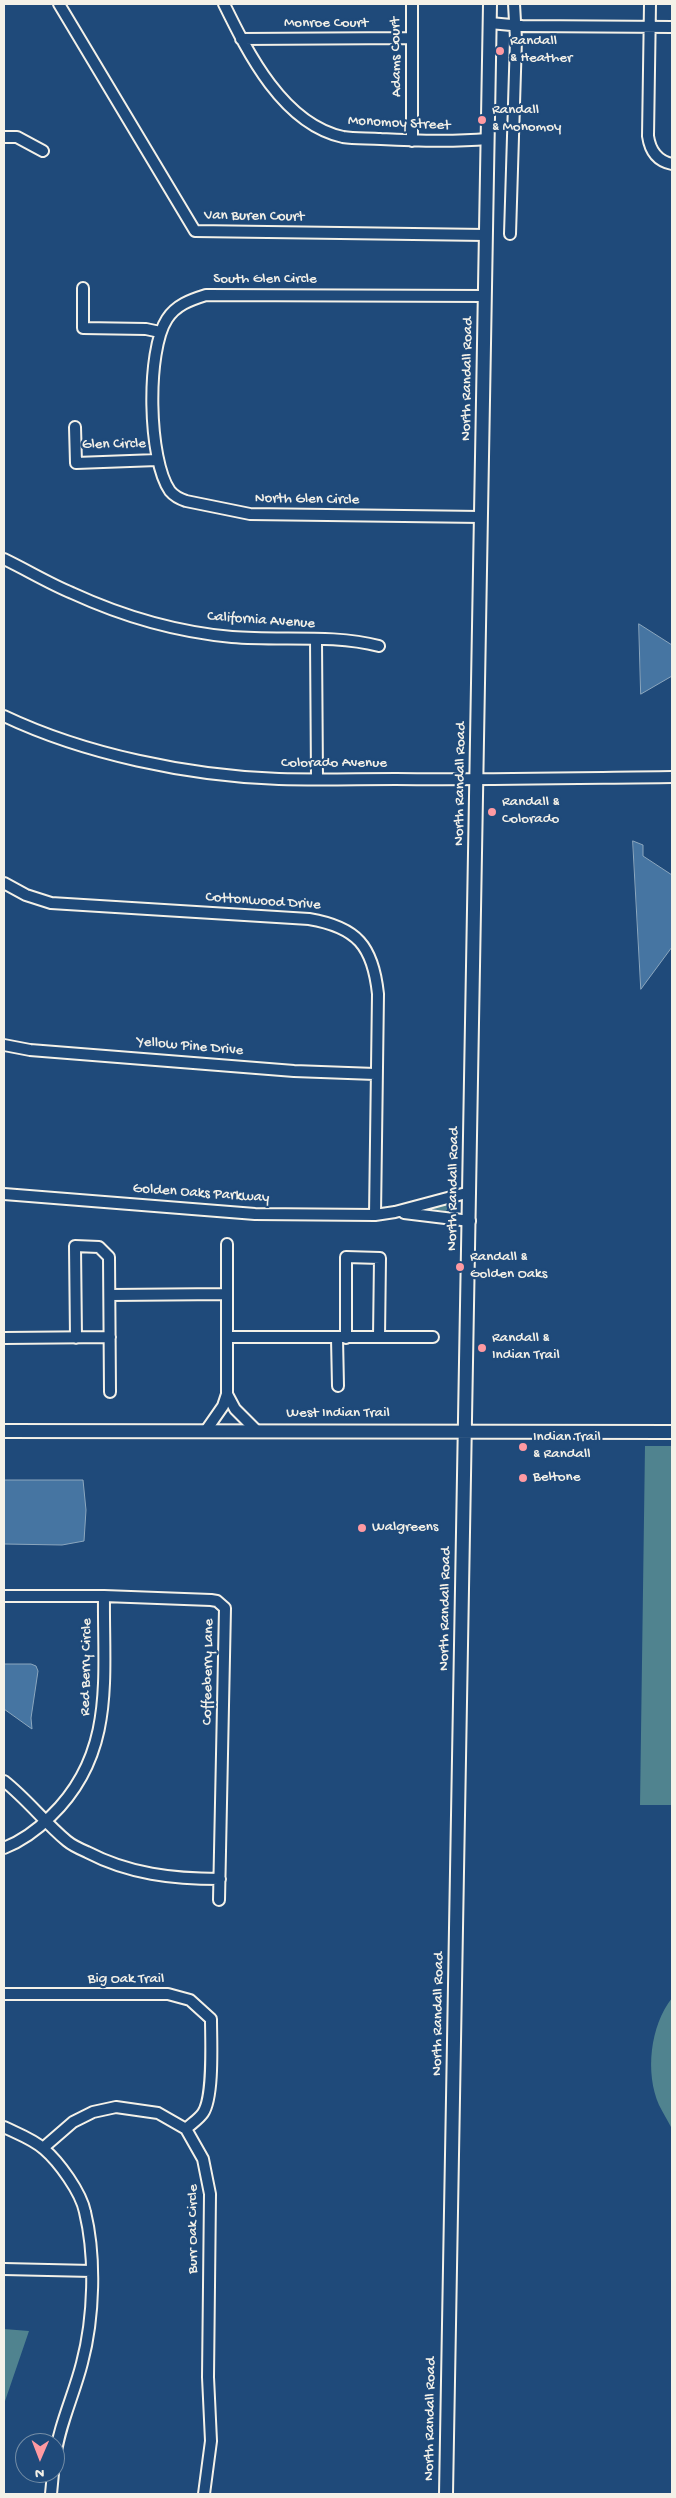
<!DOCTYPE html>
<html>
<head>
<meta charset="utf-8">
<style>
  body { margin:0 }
  #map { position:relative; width:676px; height:2498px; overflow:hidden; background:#1f4a7a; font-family:"Gochi Hand",sans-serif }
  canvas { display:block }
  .frame { position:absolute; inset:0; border:5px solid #f4f1e8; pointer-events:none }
  .north { position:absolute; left:15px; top:2433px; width:50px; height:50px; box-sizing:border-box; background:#1f4a7a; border:1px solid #748da6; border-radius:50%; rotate:181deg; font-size:14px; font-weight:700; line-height:20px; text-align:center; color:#f4f1e8 }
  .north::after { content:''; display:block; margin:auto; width:18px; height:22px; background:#ff9aa2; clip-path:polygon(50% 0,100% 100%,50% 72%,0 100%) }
</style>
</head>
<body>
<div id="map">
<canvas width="676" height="2498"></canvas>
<div class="frame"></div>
<div class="north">N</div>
</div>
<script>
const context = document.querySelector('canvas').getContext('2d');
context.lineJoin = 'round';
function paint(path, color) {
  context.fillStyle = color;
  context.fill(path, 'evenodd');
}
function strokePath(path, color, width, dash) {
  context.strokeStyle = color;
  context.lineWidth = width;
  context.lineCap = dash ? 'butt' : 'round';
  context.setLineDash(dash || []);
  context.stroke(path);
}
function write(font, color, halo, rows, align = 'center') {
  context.font = font + ' "Gochi Hand",sans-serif';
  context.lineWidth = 4.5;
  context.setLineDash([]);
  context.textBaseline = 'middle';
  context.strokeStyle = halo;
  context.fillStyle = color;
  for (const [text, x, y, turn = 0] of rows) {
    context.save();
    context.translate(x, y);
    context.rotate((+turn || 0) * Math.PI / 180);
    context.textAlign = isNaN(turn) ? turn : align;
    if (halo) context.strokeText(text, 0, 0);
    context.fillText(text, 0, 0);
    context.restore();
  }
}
const green = new Path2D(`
  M 445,1204 L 449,1206 L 446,1211 L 430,1209 Z
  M 645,1446 L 672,1446 L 672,1805 L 640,1805 Z
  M 672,1998 L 672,2129 C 668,2121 663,2113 659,2105 C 645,2073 650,2026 672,1998 Z
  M 4,2329 L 29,2331 L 4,2404 Z`);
const water = new Path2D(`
  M 639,624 L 672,645 L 672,676 L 641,694 Z
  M 633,841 L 643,845 L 643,856 L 672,875 L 672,947 L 641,989 Z
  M 4,1480 L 83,1480 L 86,1510 L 84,1541 L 62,1545 L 4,1544 Z
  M 4,1664 L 31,1664 L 36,1666 L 38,1671 L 31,1718 L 32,1729 L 4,1709 Z`);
const minor = new Path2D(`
  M 59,4 L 195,231 L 486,235
  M 224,4 C 248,53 283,124 343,137 C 355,139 369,138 381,139 C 417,141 452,142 488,139
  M 412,4 L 412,141
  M 650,4 L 648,136 C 650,150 657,161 672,164
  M 490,23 L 522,26 L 672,27
  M 241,39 L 411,38
  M 4,137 L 17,137 L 43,151
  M 510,234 L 516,39 L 514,4
  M 83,288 L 83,328 L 146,329 L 160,332
  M 75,427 L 76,463 L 157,460
  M 481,517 L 250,514 L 186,501 C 180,499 175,497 170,491 C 148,460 146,351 167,319 C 176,305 190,300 206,295 L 485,296
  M 4,559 C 27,570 48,583 72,593 C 122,616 177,632 232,637 C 281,641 332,634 379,646
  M 316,640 L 317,779
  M 4,716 C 84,754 189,776 279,779 C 318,780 357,779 396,779 C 488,780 580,778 672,777
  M 4,883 L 26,895 L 51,903 L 309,919 C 357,927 373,946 378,994 L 375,1215
  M 4,1045 L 30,1050 L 294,1071 L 375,1074
  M 4,1194 L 255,1214 L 375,1215 L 395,1212 L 470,1192
  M 404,1213 L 470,1221
  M 110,1295 L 227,1294
  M 227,1337 L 433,1337
  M 4,1338 L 110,1337
  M 76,1338 L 75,1246 L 99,1247 L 109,1257 L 110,1392
  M 337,1338 L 338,1386
  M 346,1338 L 346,1257 L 380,1258 L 379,1337
  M 227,1394 L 235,1409 L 255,1429
  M 207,1429 L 223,1406 L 227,1394 L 227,1244
  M 4,1596 L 104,1596 L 211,1600 L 217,1601 L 225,1608 L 219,1900
  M 4,1781 C 28,1800 45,1823 67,1841 C 73,1846 80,1849 87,1852 C 129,1874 173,1879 220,1879
  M 4,1848 C 22,1841 38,1829 51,1816 C 116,1753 103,1678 104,1596
  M 4,1994 L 168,1994 L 190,2000 L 211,2019 C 211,2040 214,2097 203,2113 C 199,2119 191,2124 186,2129
  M 4,2127 C 16,2133 33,2139 44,2149 C 59,2162 81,2192 85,2212 C 96,2257 94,2318 82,2363 C 74,2395 59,2425 55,2458
  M 43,2148 L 73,2122 L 93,2112 L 116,2107 L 158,2113 L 186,2129 L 203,2159 L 210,2194 L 208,2377 L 211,2441 L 204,2494
  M 4,2269 L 92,2271
  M 51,2494 L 53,2473`);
const major = new Path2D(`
  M 4,1431 L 672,1432
  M 446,2494 L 490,4`);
const markers = [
  [500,51,5,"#ff9aa2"],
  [482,120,5,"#ff9aa2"],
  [492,812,5,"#ff9aa2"],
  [460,1267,5,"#ff9aa2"],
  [482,1348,5,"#ff9aa2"],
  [523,1447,5,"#ff9aa2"],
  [523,1478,5,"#ff9aa2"],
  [362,1528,5,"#ff9aa2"]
];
const streetNames = [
  ["Monroe Court",326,24],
  ["Adams Court",397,57,-91],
  ["Monomoy Street",399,124,3],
  ["Van Buren Court",254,217,1],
  ["South Glen Circle",265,280],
  ["North Randall Road",468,379,-89],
  ["Glen Circle",114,445,-1],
  ["North Glen Circle",307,500,1],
  ["California Avenue",261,621,4],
  ["Colorado Avenue",334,764],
  ["North Randall Road",461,784,-89],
  ["Cottonwood Drive",263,902,4],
  ["Yellow Pine Drive",190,1047,5],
  ["North Randall Road",454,1189,-89],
  ["Golden Oaks Parkway",201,1194,4],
  ["West Indian Trail",338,1414],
  ["North Randall Road",446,1609,-89],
  ["Red Berry Circle",87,1667,-89],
  ["Coffeeberry Lane",209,1672,-89],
  ["Big Oak Trail",126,1980],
  ["North Randall Road",439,2014,-89],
  ["Burr Oak Circle",194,2229,-90],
  ["North Randall Road",431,2419,-89]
];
const poiNames = [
  ["Randall",510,42],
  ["& Heather",510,59],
  ["Randall",492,111],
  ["& Monomoy",492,128],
  ["Randall &",502,803],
  ["Colorado",502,820],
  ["Randall &",470,1258],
  ["Golden Oaks",470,1275],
  ["Randall &",492,1339],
  ["Indian Trail",492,1356],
  ["Indian Trail",533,1438],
  ["& Randall",533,1455],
  ["Beltone",533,1478],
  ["Walgreens",372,1528]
];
paint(green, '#50838f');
paint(water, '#4675a2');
strokePath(water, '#8ca7be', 1);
strokePath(minor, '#f4f1e8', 14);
strokePath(major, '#f4f1e8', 16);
strokePath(minor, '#1f4a7a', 10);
strokePath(major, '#1f4a7a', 12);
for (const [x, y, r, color] of markers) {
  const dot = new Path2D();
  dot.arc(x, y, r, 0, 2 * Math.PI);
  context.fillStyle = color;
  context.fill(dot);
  strokePath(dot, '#1f4a7a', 2);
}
write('15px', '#f4f1e8', '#1f4a7a', streetNames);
write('15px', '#f4f1e8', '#1f4a7a', poiNames, 'left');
</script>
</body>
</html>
